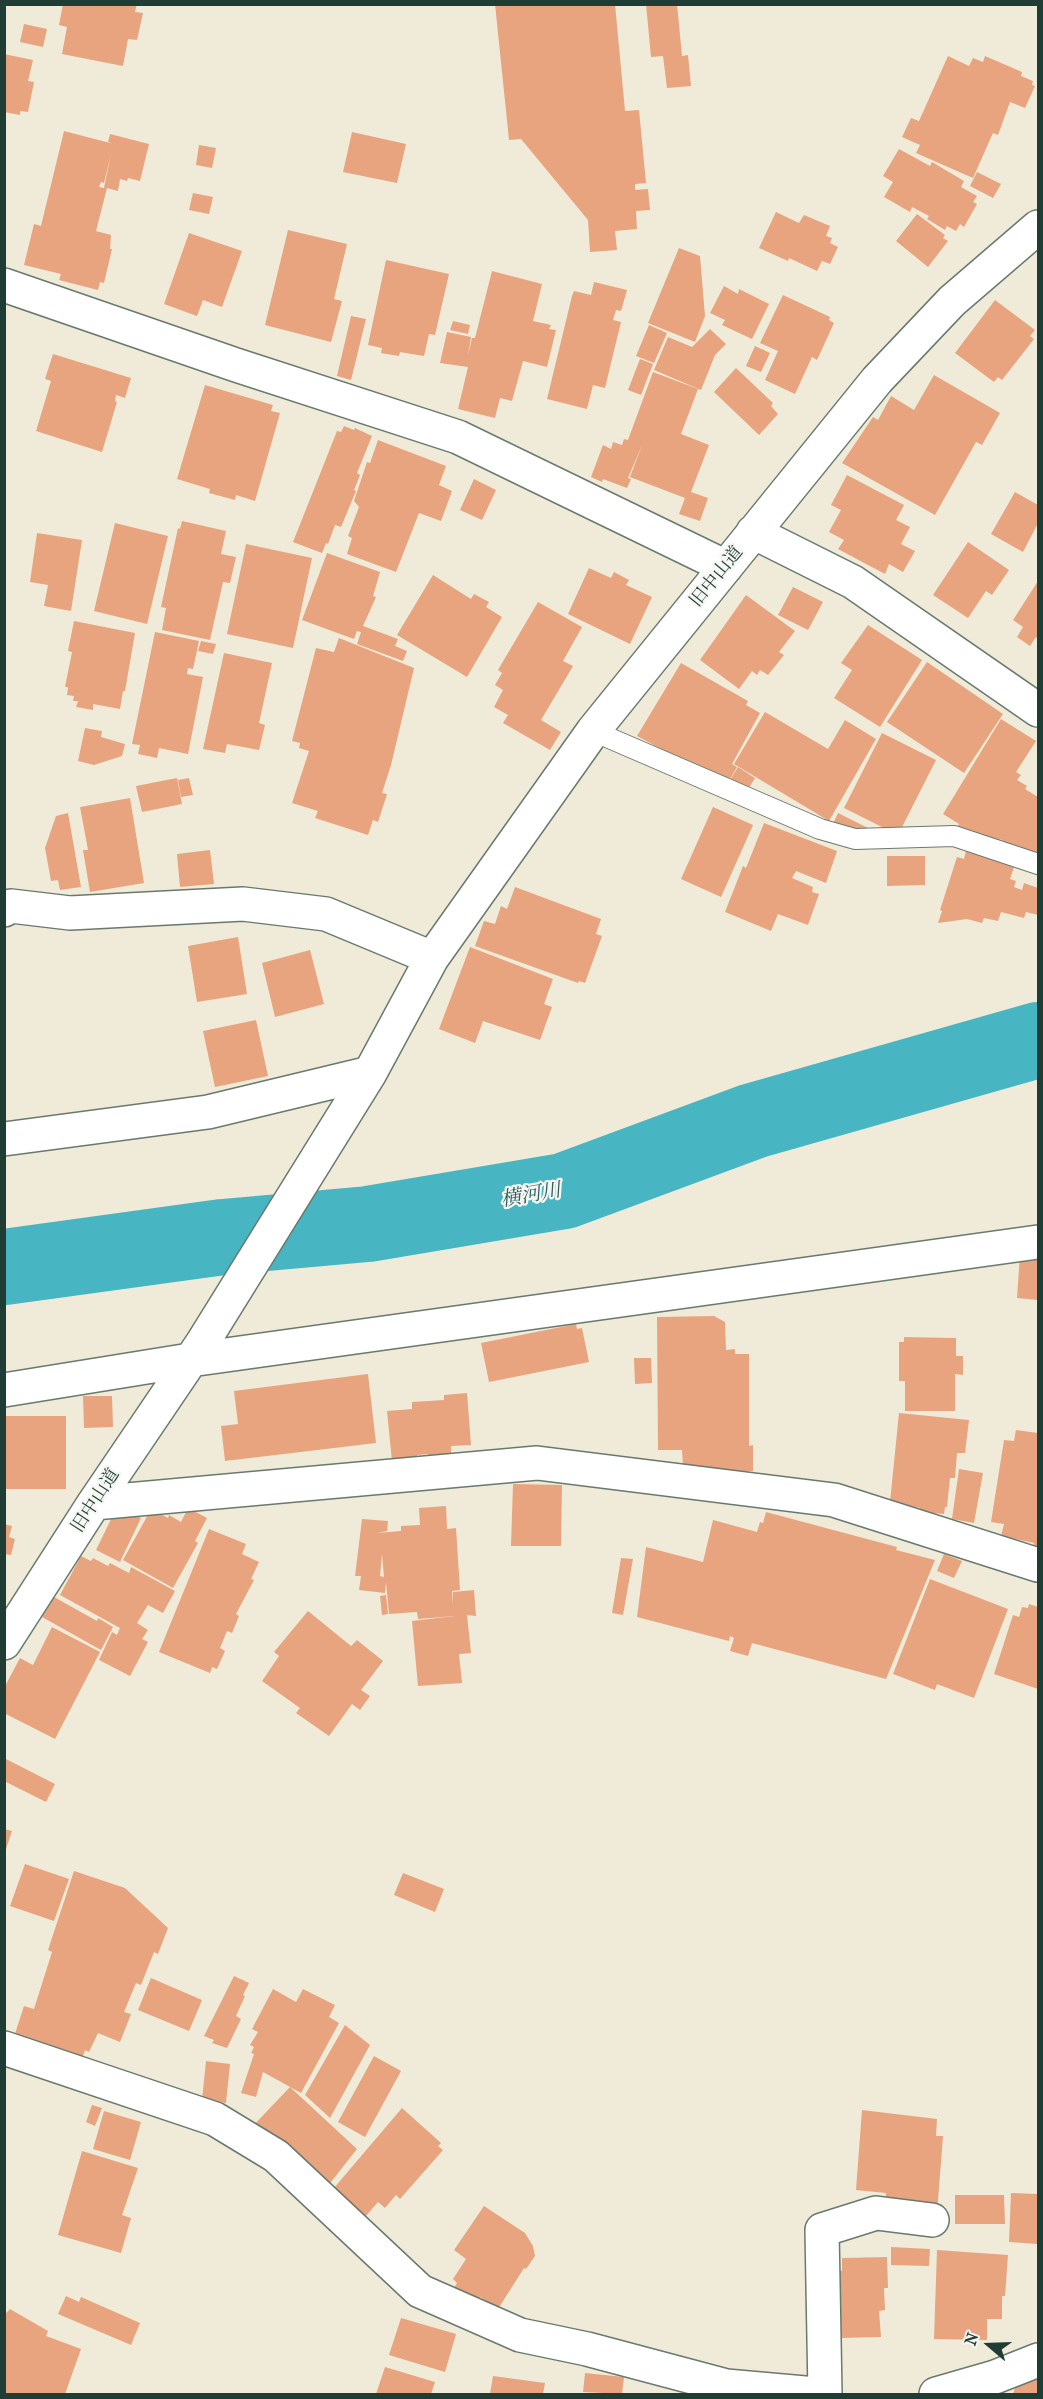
<!DOCTYPE html>
<html>
<head>
<meta charset="utf-8">
<style>
  body { margin:0 }
  #map { position:relative; width:1043px; height:2399px; overflow:hidden; background:#f0ebd8; font-family:"IM FELL French Canon",serif }
  canvas { display:block }
  .frame { position:absolute; inset:0; border:6px solid #1f3d34; pointer-events:none }
  .north { position:absolute; left:959px; top:2315px; width:60px; height:60px; -webkit-text-stroke:4px #f6f6f2; paint-order:stroke; rotate:289deg; font-size:16px; font-weight:700; line-height:24px; text-align:center; color:#1f3d34 }
  .north::after { content:''; display:block; margin:auto; width:21px; height:27px; background:#1f3d34; clip-path:polygon(50% 0,100% 100%,50% 72%,0 100%) }
</style>
</head>
<body>
<div id="map">
<canvas width="1043" height="2399"></canvas>
<div class="frame"></div>
<div class="north">N</div>
</div>
<script>
const context = document.querySelector('canvas').getContext('2d');
context.lineJoin = 'round';
function strokePath(path, color, width, dash) {
  context.strokeStyle = color;
  context.lineWidth = width;
  context.lineCap = dash ? 'butt' : 'round';
  context.setLineDash(dash || []);
  context.stroke(path);
}
function paint(path, color) {
  context.fillStyle = color;
  context.fill(path, 'evenodd');
}
function write(font, color, halo, rows, align = 'center') {
  context.font = font + ' "IM FELL French Canon","Noto Serif JP",serif';
  context.lineWidth = 4.5;
  context.setLineDash([]);
  context.textBaseline = 'middle';
  context.strokeStyle = halo;
  context.fillStyle = color;
  for (const [text, x, y, turn = 0] of rows) {
    context.save();
    context.translate(x, y);
    context.rotate((+turn || 0) * Math.PI / 180);
    context.textAlign = isNaN(turn) ? turn : align;
    if (halo) context.strokeText(text, 0, 0);
    context.fillText(text, 0, 0);
    context.restore();
  }
}
const river = new Path2D(`
  M 4,1267 L 223,1237 L 368,1224 L 564,1191 L 753,1121 L 1038,1040`);
const building = new Path2D(`
  M 63,4 L 137,4 L 135,12 L 143,13 L 137,40 L 128,39 L 123,66 L 62,54 L 67,27 L 59,25 Z
  M 495,4 L 615,4 L 625,111 L 639,110 L 646,183 L 635,184 L 635,190 L 648,189 L 650,210 L 636,211 L 637,229 L 615,231 L 617,250 L 590,252 L 588,220 L 521,139 L 509,140 Z
  M 646,4 L 677,4 L 682,56 L 688,55 L 691,86 L 667,88 L 663,56 L 651,57 Z
  M 24,24 L 47,29 L 43,47 L 20,42 Z
  M 4,54 L 33,60 L 28,81 L 34,82 L 28,112 L 20,111 L 20,115 L 4,112 Z
  M 948,56 L 969,66 L 973,58 L 983,62 L 985,56 L 1022,72 L 1021,76 L 1033,81 L 1032,85 L 1035,86 L 1025,108 L 1010,102 L 998,135 L 993,133 L 973,178 L 916,153 L 920,145 L 902,137 L 911,118 L 919,121 Z
  M 64,131 L 114,144 L 108,142 L 110,134 L 149,144 L 140,181 L 128,178 L 127,181 L 120,179 L 118,191 L 107,188 L 96,231 L 111,235 L 110,249 L 112,249 L 104,283 L 100,282 L 98,290 L 59,280 L 61,274 L 24,265 L 34,224 L 41,226 ZM 111,154 L 104,188 L 99,187 L 101,182 L 104,183 Z
  M 352,132 L 406,144 L 397,183 L 343,172 Z
  M 199,145 L 216,148 L 212,168 L 196,165 Z
  M 899,149 L 930,166 L 932,162 L 964,181 L 961,187 L 977,196 L 973,202 L 977,204 L 964,227 L 960,224 L 956,231 L 947,226 L 945,230 L 927,219 L 929,216 L 912,207 L 910,212 L 884,197 L 893,182 L 883,176 Z
  M 977,172 L 1001,184 L 993,198 L 970,186 Z
  M 193,193 L 213,197 L 209,214 L 189,210 Z
  M 776,212 L 799,223 L 804,215 L 830,226 L 826,236 L 832,238 L 830,243 L 838,247 L 830,264 L 822,261 L 817,271 L 789,258 L 788,261 L 759,248 Z
  M 917,214 L 945,235 L 943,238 L 948,241 L 928,267 L 896,241 Z
  M 288,230 L 347,244 L 334,299 L 342,301 L 331,342 L 265,325 Z
  M 189,233 L 242,251 L 222,307 L 203,300 L 197,316 L 164,304 Z
  M 679,248 L 700,256 L 705,316 L 695,342 L 648,323 Z
  M 386,260 L 449,274 L 435,335 L 429,334 L 424,356 L 400,352 L 399,356 L 381,353 L 382,348 L 368,345 Z
  M 492,271 L 542,284 L 533,321 L 551,325 L 549,329 L 556,330 L 547,367 L 523,361 L 512,401 L 500,398 L 495,418 L 458,409 L 468,367 L 440,363 L 447,332 L 471,337 L 468,356 L 472,338 L 475,338 Z
  M 594,282 L 627,290 L 621,311 L 616,310 L 613,320 L 621,322 L 605,388 L 593,385 L 587,409 L 547,399 L 572,296 L 574,291 L 591,295 Z
  M 724,286 L 738,294 L 739,289 L 769,304 L 752,339 L 722,325 L 725,320 L 710,313 Z
  M 783,295 L 830,317 L 829,320 L 834,323 L 817,360 L 812,357 L 795,394 L 765,380 L 778,351 L 760,343 Z
  M 995,300 L 1035,330 L 1030,336 L 1034,339 L 1002,380 L 998,377 L 994,382 L 955,353 Z
  M 351,316 L 366,319 L 351,380 L 337,376 Z
  M 453,321 L 470,325 L 468,334 L 450,330 Z
  M 649,325 L 667,333 L 654,363 L 636,356 Z
  M 710,329 L 726,344 L 715,355 L 701,390 L 654,370 L 668,337 L 692,347 Z
  M 755,346 L 770,353 L 761,372 L 746,366 Z
  M 53,354 L 131,378 L 125,398 L 116,395 L 115,401 L 117,402 L 102,452 L 36,431 L 51,381 L 45,379 Z
  M 640,359 L 653,364 L 641,395 L 628,390 Z
  M 736,368 L 773,403 L 771,406 L 778,414 L 759,435 L 714,392 Z
  M 653,372 L 698,389 L 681,434 L 709,445 L 691,492 L 708,498 L 700,521 L 679,514 L 685,498 L 630,477 L 642,445 L 628,478 L 631,479 L 627,488 L 603,479 L 602,482 L 591,477 L 603,445 L 611,449 L 613,442 L 622,445 L 624,439 L 628,440 Z
  M 934,375 L 1000,413 L 982,445 L 976,442 L 935,515 L 842,463 L 873,417 L 878,420 L 891,396 L 914,410 Z
  M 205,385 L 273,405 L 271,411 L 280,413 L 255,501 L 236,495 L 235,500 L 209,493 L 210,489 L 177,479 Z
  M 344,426 L 354,430 L 355,428 L 372,436 L 357,473 L 360,475 L 354,490 L 356,491 L 341,527 L 335,525 L 328,544 L 326,543 L 322,553 L 293,542 L 337,431 L 341,432 Z
  M 378,440 L 446,466 L 439,485 L 452,491 L 441,521 L 419,513 L 396,572 L 347,554 L 352,538 L 348,536 L 359,507 L 354,501 L 367,462 L 370,463 Z
  M 847,475 L 904,505 L 896,520 L 910,527 L 901,544 L 915,551 L 903,572 L 889,564 L 885,574 L 838,549 L 844,540 L 829,532 L 841,510 L 831,505 Z
  M 474,479 L 496,490 L 482,520 L 460,510 Z
  M 1015,492 L 1038,505 L 1038,523 L 1023,552 L 991,534 Z
  M 182,521 L 226,531 L 221,554 L 236,557 L 230,583 L 223,582 L 210,640 L 162,630 L 166,608 L 161,607 L 178,528 L 180,529 Z
  M 115,523 L 168,536 L 147,624 L 94,611 Z
  M 37,533 L 82,540 L 71,611 L 44,606 L 48,585 L 30,582 Z
  M 968,542 L 1009,570 L 992,595 L 986,591 L 968,618 L 933,595 Z
  M 246,544 L 312,558 L 293,648 L 227,634 Z
  M 327,553 L 380,572 L 373,596 L 376,597 L 363,626 L 398,639 L 395,646 L 407,651 L 403,661 L 357,644 L 361,632 L 357,631 L 354,639 L 302,620 Z
  M 589,568 L 611,578 L 614,572 L 629,580 L 626,585 L 652,597 L 630,644 L 568,614 Z
  M 433,575 L 471,599 L 474,594 L 489,602 L 486,607 L 502,617 L 467,677 L 397,635 Z
  M 1038,581 L 1038,639 L 1036,637 L 1030,646 L 1017,637 L 1023,627 L 1013,620 Z
  M 793,587 L 823,602 L 808,630 L 778,615 Z
  M 746,595 L 795,631 L 779,652 L 784,655 L 768,675 L 760,670 L 757,675 L 752,671 L 739,689 L 700,660 Z
  M 538,602 L 582,627 L 563,661 L 573,666 L 541,720 L 561,732 L 550,750 L 503,723 L 508,715 L 494,707 L 503,690 L 495,685 L 502,673 L 498,670 Z
  M 74,621 L 135,633 L 125,691 L 123,691 L 120,709 L 93,704 L 93,710 L 76,707 L 78,701 L 73,701 L 74,696 L 67,695 L 68,687 L 65,687 L 72,652 L 68,651 Z
  M 868,625 L 922,660 L 880,727 L 834,698 L 852,670 L 841,663 Z
  M 155,632 L 199,641 L 193,669 L 188,668 L 187,674 L 203,677 L 188,754 L 159,748 L 157,758 L 138,754 L 140,745 L 132,744 Z
  M 339,638 L 414,668 L 391,765 L 382,793 L 387,794 L 378,822 L 373,820 L 368,835 L 315,818 L 318,811 L 292,803 L 309,751 L 299,748 L 300,743 L 292,741 L 316,648 L 334,652 Z
  M 201,641 L 216,644 L 213,654 L 198,651 Z
  M 224,653 L 272,663 L 259,723 L 265,725 L 259,750 L 227,744 L 225,753 L 203,749 Z
  M 927,662 L 1003,714 L 964,773 L 887,722 Z
  M 681,663 L 748,701 L 746,705 L 760,713 L 732,764 L 737,767 L 727,784 L 637,736 Z
  M 765,712 L 828,749 L 845,720 L 876,739 L 829,821 L 734,764 Z
  M 1001,719 L 1036,741 L 1016,772 L 1021,775 L 1017,780 L 1027,786 L 1025,789 L 1038,797 L 1038,851 L 1033,859 L 1000,839 L 996,845 L 955,830 L 959,824 L 943,814 Z
  M 85,728 L 102,731 L 101,737 L 125,744 L 122,756 L 94,765 L 78,761 Z
  M 882,733 L 936,760 L 898,835 L 844,808 Z
  M 738,767 L 755,778 L 747,791 L 730,780 Z
  M 177,778 L 182,804 L 142,812 L 136,786 Z
  M 189,778 L 193,795 L 181,797 L 178,780 Z
  M 130,798 L 144,883 L 90,892 L 83,850 L 88,850 L 80,807 Z
  M 713,807 L 753,825 L 721,897 L 681,879 Z
  M 68,813 L 81,887 L 60,890 L 58,880 L 51,881 L 45,848 L 56,816 Z
  M 838,813 L 876,832 L 873,838 L 833,824 Z
  M 764,823 L 837,851 L 826,883 L 796,871 L 792,878 L 813,887 L 812,892 L 819,894 L 808,925 L 778,914 L 771,931 L 725,912 L 743,866 L 746,868 Z
  M 210,850 L 214,884 L 180,887 L 177,854 Z
  M 966,851 L 1014,867 L 1010,879 L 1016,881 L 1014,887 L 1022,890 L 1024,883 L 1038,888 L 1038,915 L 1026,912 L 1024,918 L 1001,912 L 998,921 L 984,918 L 982,923 L 967,919 L 938,923 L 942,911 L 940,910 L 957,857 L 964,859 Z
  M 887,856 L 925,856 L 925,885 L 887,886 Z
  M 515,887 L 601,919 L 596,934 L 602,936 L 585,983 L 579,981 L 578,983 L 475,946 L 484,921 L 495,924 L 501,906 L 507,909 Z
  M 238,937 L 247,994 L 197,1002 L 188,946 Z
  M 470,947 L 553,979 L 544,1004 L 552,1007 L 540,1040 L 483,1021 L 475,1043 L 439,1029 Z
  M 310,950 L 324,1004 L 275,1017 L 262,963 Z
  M 256,1020 L 268,1076 L 215,1087 L 203,1031 Z
  M 1020,1254 L 1038,1256 L 1038,1300 L 1017,1298 Z
  M 714,1316 L 725,1322 L 726,1350 L 735,1349 L 735,1354 L 749,1354 L 749,1446 L 753,1445 L 753,1471 L 695,1471 L 683,1466 L 682,1450 L 658,1450 L 657,1317 Z
  M 576,1324 L 577,1329 L 582,1328 L 589,1362 L 489,1382 L 481,1343 Z
  M 904,1337 L 956,1338 L 956,1356 L 963,1356 L 963,1375 L 955,1374 L 955,1411 L 905,1411 L 905,1381 L 899,1381 L 899,1342 L 904,1342 Z
  M 634,1358 L 651,1358 L 652,1383 L 635,1384 Z
  M 368,1374 L 376,1443 L 225,1461 L 221,1426 L 238,1424 L 234,1391 Z
  M 467,1393 L 471,1445 L 451,1446 L 451,1459 L 427,1459 L 428,1454 L 417,1455 L 417,1459 L 392,1461 L 387,1411 L 412,1409 L 412,1402 L 444,1400 L 444,1395 Z
  M 83,1396 L 112,1396 L 113,1427 L 84,1428 Z
  M 899,1413 L 969,1420 L 965,1453 L 957,1453 L 955,1478 L 950,1478 L 947,1507 L 945,1507 L 944,1514 L 920,1512 L 920,1508 L 890,1502 Z
  M 4,1416 L 66,1416 L 66,1489 L 4,1489 Z
  M 1016,1430 L 1038,1433 L 1038,1548 L 1034,1547 L 1034,1543 L 1001,1536 L 1004,1524 L 991,1522 L 1004,1440 L 1014,1441 Z
  M 959,1469 L 983,1473 L 974,1523 L 952,1519 Z
  M 513,1484 L 562,1485 L 561,1546 L 511,1546 Z
  M 446,1506 L 447,1529 L 456,1528 L 460,1590 L 452,1591 L 453,1604 L 453,1592 L 474,1590 L 476,1616 L 467,1615 L 471,1653 L 459,1654 L 462,1683 L 418,1686 L 412,1621 L 455,1616 L 418,1619 L 417,1612 L 389,1614 L 386,1582 L 385,1593 L 359,1590 L 361,1576 L 355,1576 L 362,1519 L 388,1521 L 387,1531 L 377,1533 L 401,1531 L 401,1526 L 420,1525 L 419,1508 ZM 382,1554 L 384,1577 L 385,1583 L 384,1577 L 380,1576 Z
  M 117,1507 L 141,1518 L 120,1562 L 96,1550 Z
  M 188,1508 L 207,1518 L 195,1541 L 198,1543 L 173,1588 L 123,1560 L 150,1511 L 155,1511 L 168,1518 L 169,1515 L 181,1522 Z
  M 766,1512 L 897,1547 L 896,1550 L 935,1560 L 886,1679 L 752,1643 L 748,1656 L 730,1651 L 734,1638 L 730,1636 L 729,1641 L 637,1617 L 646,1547 L 703,1562 L 713,1520 L 757,1532 L 760,1522 L 763,1523 Z
  M 4,1524 L 12,1526 L 9,1537 L 15,1539 L 11,1555 L 4,1554 Z
  M 209,1529 L 246,1544 L 242,1554 L 259,1562 L 251,1579 L 254,1580 L 236,1614 L 239,1616 L 232,1633 L 227,1631 L 220,1648 L 225,1651 L 217,1669 L 212,1667 L 210,1673 L 159,1652 Z
  M 944,1554 L 962,1561 L 954,1578 L 937,1571 Z
  M 81,1556 L 91,1561 L 93,1558 L 108,1566 L 110,1563 L 129,1573 L 131,1567 L 175,1591 L 163,1613 L 148,1605 L 137,1623 L 148,1630 L 142,1639 L 148,1642 L 130,1676 L 99,1660 L 112,1632 L 117,1635 L 120,1628 L 60,1595 Z
  M 621,1558 L 633,1559 L 623,1615 L 612,1613 Z
  M 930,1579 L 1008,1609 L 974,1698 L 937,1684 L 935,1690 L 893,1674 Z
  M 386,1595 L 388,1614 L 382,1615 L 380,1596 Z
  M 54,1597 L 97,1621 L 98,1618 L 113,1627 L 101,1650 L 42,1617 Z
  M 1029,1604 L 1038,1607 L 1038,1689 L 994,1674 L 1013,1615 L 1019,1617 L 1022,1607 L 1028,1608 Z
  M 308,1611 L 351,1646 L 357,1640 L 383,1661 L 361,1690 L 370,1696 L 360,1710 L 352,1704 L 329,1736 L 296,1713 L 300,1708 L 262,1681 L 279,1656 L 274,1652 Z
  M 52,1627 L 100,1652 L 55,1739 L 4,1713 L 4,1688 L 20,1658 L 33,1665 Z
  M 4,1758 L 55,1784 L 46,1802 L 4,1781 Z
  M 4,1829 L 12,1831 L 5,1852 L 4,1852 Z
  M 25,1864 L 69,1879 L 54,1921 L 10,1906 Z
  M 74,1871 L 125,1888 L 168,1928 L 158,1954 L 154,1952 L 141,1985 L 136,1983 L 124,2012 L 131,2014 L 120,2042 L 98,2033 L 89,2052 L 85,2050 L 80,2065 L 12,2043 L 24,2006 L 34,2009 L 52,1952 L 48,1950 Z
  M 403,1873 L 444,1889 L 435,1912 L 394,1895 Z
  M 234,1976 L 249,1983 L 243,1995 L 245,1996 L 236,2016 L 241,2019 L 227,2048 L 212,2043 L 214,2040 L 204,2036 Z
  M 151,1978 L 202,2000 L 189,2031 L 138,2010 Z
  M 273,1989 L 296,2002 L 303,1989 L 335,2005 L 329,2017 L 339,2023 L 301,2093 L 263,2072 L 256,2097 L 241,2093 L 254,2054 L 251,2053 L 254,2047 L 250,2045 L 258,2032 L 252,2029 Z
  M 345,2025 L 370,2045 L 330,2118 L 305,2095 Z
  M 374,2056 L 401,2071 L 365,2137 L 338,2122 Z
  M 206,2061 L 230,2064 L 226,2103 L 202,2100 Z
  M 290,2087 L 357,2149 L 327,2187 L 250,2129 Z
  M 92,2105 L 102,2108 L 95,2126 L 86,2122 Z
  M 402,2108 L 441,2143 L 438,2146 L 443,2150 L 400,2199 L 396,2195 L 385,2208 L 378,2202 L 360,2223 L 328,2195 Z
  M 862,2110 L 937,2119 L 936,2136 L 943,2136 L 937,2213 L 884,2211 L 886,2193 L 856,2190 Z
  M 104,2111 L 141,2122 L 130,2160 L 93,2149 Z
  M 82,2151 L 138,2168 L 122,2215 L 131,2218 L 121,2253 L 58,2235 Z
  M 1011,2193 L 1038,2194 L 1038,2244 L 1009,2242 Z
  M 955,2195 L 1004,2195 L 1005,2224 L 955,2224 Z
  M 484,2206 L 525,2233 L 533,2246 L 535,2256 L 526,2269 L 524,2268 L 498,2309 L 480,2297 L 475,2304 L 451,2293 L 457,2283 L 453,2279 L 466,2259 L 454,2250 Z
  M 891,2247 L 930,2249 L 929,2266 L 891,2265 Z
  M 937,2250 L 1008,2255 L 1005,2296 L 1002,2296 L 1002,2319 L 987,2319 L 987,2340 L 934,2339 Z
  M 887,2257 L 888,2288 L 884,2288 L 885,2310 L 879,2311 L 881,2337 L 841,2338 L 838,2270 L 842,2271 L 842,2258 Z
  M 66,2296 L 79,2302 L 81,2297 L 140,2323 L 131,2345 L 58,2314 Z
  M 10,2309 L 48,2331 L 46,2336 L 81,2349 L 65,2394 L 4,2394 L 4,2315 Z
  M 401,2318 L 456,2334 L 445,2372 L 389,2355 Z
  M 385,2367 L 435,2382 L 431,2394 L 376,2394 Z
  M 1038,2370 L 1038,2394 L 1013,2394 L 1018,2379 Z
  M 585,2373 L 624,2377 L 622,2394 L 583,2392 Z
  M 493,2376 L 545,2383 L 543,2394 L 490,2394 Z`);
const lane = new Path2D(`
  M 593,731 L 820,829 L 855,839 L 954,836 L 1038,864`);
const street = new Path2D(`
  M 4,285 L 236,365 L 458,437 L 726,567
  M 753,532 L 853,582 L 1038,710
  M 4,910 L 11,906 L 70,913 L 243,904 L 326,914 L 432,958
  M 4,1139 L 208,1112 L 370,1073
  M 4,1390 L 190,1360 L 1038,1242
  M 94,1503 L 537,1463 L 834,1500 L 1038,1565
  M 4,1643 L 94,1503 L 203,1342 L 370,1073 L 432,958 L 593,731 L 877,380 L 952,301 L 1038,227
  M 4,2048 L 215,2119 L 276,2156 L 420,2291 L 520,2335 L 587,2349 L 726,2386 L 816,2394
  M 825,2394 L 822,2230 L 876,2213 L 932,2220
  M 936,2394 L 995,2377 L 1038,2360`);
const streetNames = [
  ["旧中山道",717,577,-51],
  ["旧中山道",96,1501,-57]
];
const waterNames = [
  ["横河川",531,1196,-10]
];
strokePath(river, '#47b5c2', 76);
paint(building, '#e8a47e');
strokePath(lane, '#687a6d', 22);
strokePath(street, '#687a6d', 36);
strokePath(lane, '#fff', 20);
strokePath(street, '#fff', 33);
write('18px', '#1f3d34', '#f6f6f2', streetNames);
write('italic 20px', '#2b615f', '#f6f6f2', waterNames);
</script>
</body>
</html>
